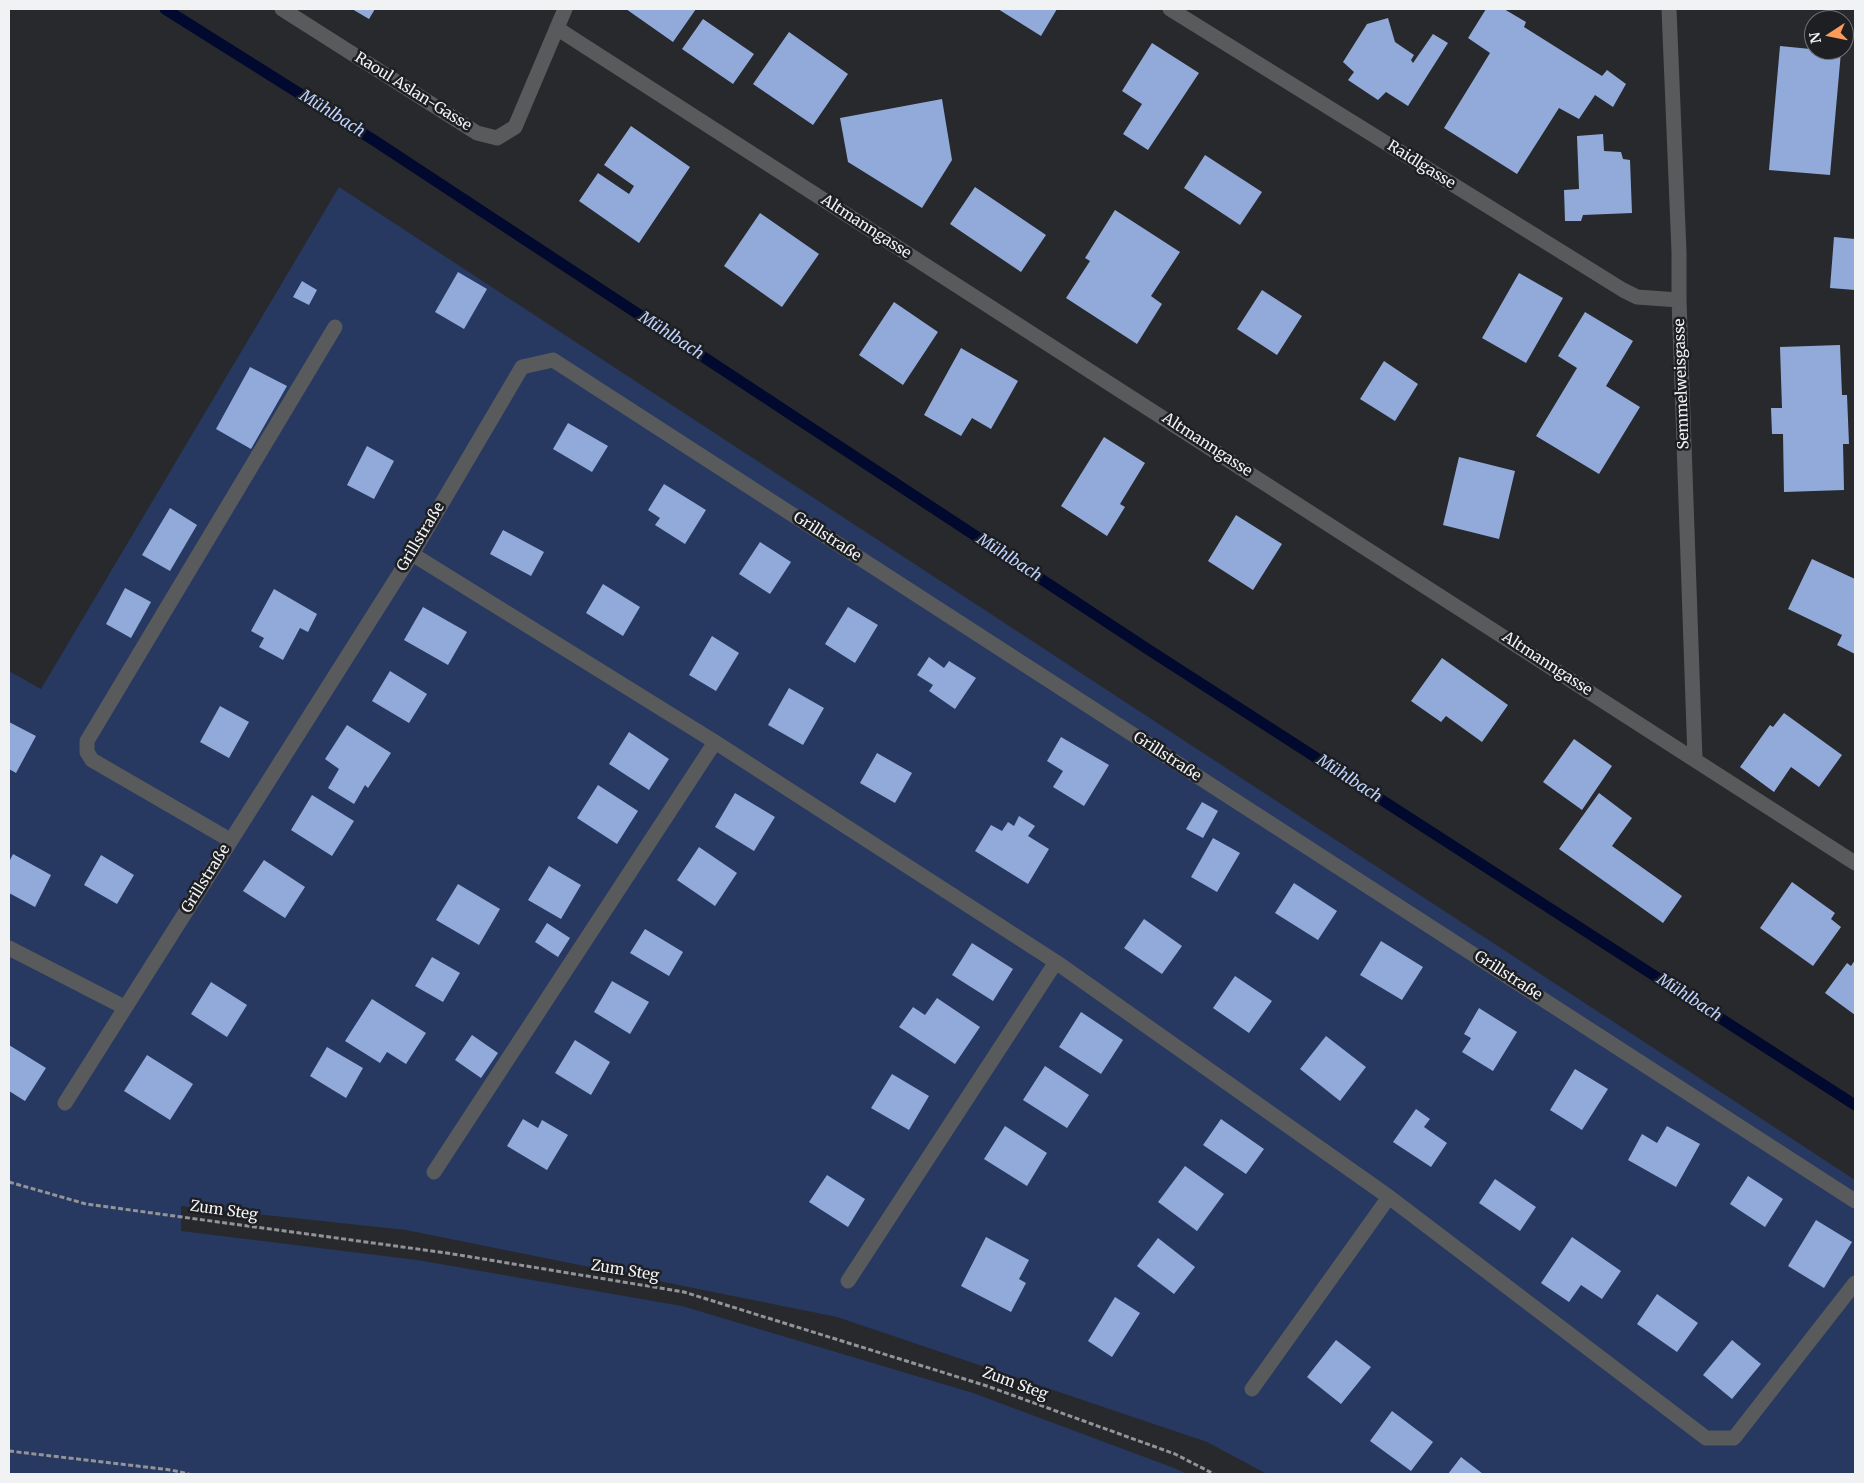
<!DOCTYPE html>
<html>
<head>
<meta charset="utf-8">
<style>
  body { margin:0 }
  #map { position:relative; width:1864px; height:1483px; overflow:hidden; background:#27292d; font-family:Merriweather,serif }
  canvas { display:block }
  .frame { position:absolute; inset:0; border:10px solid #f0f2f4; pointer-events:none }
  .north { position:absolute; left:1804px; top:10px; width:50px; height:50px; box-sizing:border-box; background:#1d1f23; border:1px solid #717377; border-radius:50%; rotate:259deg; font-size:14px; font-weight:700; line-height:20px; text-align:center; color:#f0f2f4 }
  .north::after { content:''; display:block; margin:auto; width:18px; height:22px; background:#fe9c57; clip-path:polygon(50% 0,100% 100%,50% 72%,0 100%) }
</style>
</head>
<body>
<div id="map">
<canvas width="1864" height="1483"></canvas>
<div class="frame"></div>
<div class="north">N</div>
</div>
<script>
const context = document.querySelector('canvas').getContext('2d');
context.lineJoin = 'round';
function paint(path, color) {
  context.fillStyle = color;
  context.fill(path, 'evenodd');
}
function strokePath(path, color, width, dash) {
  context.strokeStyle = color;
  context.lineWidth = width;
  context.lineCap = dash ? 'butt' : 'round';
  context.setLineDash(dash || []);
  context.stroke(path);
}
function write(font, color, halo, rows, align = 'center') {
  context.font = font + ' Merriweather,serif';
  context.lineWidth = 5;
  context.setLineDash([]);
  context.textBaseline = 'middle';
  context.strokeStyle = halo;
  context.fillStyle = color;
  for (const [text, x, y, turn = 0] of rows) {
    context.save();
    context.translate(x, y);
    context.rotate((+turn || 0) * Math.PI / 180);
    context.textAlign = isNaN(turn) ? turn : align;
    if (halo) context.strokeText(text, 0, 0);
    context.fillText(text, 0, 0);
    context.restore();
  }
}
const green = new Path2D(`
  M 339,187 L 1855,1180 L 1855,1474 L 1267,1474 L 1207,1442 L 837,1317 L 406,1230 L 181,1206 L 181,1231 L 417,1260 L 682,1306 L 973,1393 L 1174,1468 L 1187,1474 L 9,1474 L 9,671 L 41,689 Z`);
const stream = new Path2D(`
  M 165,9 L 375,141 L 1146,648 L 1855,1105`);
const building = new Path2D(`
  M 352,9 L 375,9 L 369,19 Z
  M 626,9 L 696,9 L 673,42 Z
  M 998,9 L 1057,9 L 1041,36 Z
  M 1486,9 L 1504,9 L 1526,22 L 1524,27 L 1602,76 L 1607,70 L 1626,84 L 1613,107 L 1595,95 L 1579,119 L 1559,108 L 1517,174 L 1444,128 L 1490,53 L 1468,38 Z
  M 1388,18 L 1395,42 L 1414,55 L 1411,60 L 1413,63 L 1433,34 L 1448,43 L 1408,106 L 1386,92 L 1378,100 L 1348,80 L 1354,72 L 1343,62 L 1367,24 Z
  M 703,19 L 754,54 L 733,84 L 682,49 Z
  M 789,32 L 848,74 L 813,125 L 753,84 Z
  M 1152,43 L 1199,73 L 1148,150 L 1123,134 L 1142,104 L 1122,91 Z
  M 1780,46 L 1841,52 L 1830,175 L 1769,170 Z
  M 942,99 L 952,160 L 922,208 L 848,162 L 840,118 Z
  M 631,126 L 690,167 L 639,243 L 579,201 L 598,173 L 629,194 L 634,186 L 604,165 Z
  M 1603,134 L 1604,151 L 1621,152 L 1623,159 L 1630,160 L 1632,213 L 1583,215 L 1581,221 L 1565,221 L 1564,190 L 1579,189 L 1577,136 Z
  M 1205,155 L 1262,192 L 1240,225 L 1184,188 Z
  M 975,187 L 1046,235 L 1021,272 L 950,224 Z
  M 1115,210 L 1180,252 L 1151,296 L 1162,304 L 1137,344 L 1066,298 L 1090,261 L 1085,258 Z
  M 760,213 L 819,254 L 782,307 L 724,266 Z
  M 1834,237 L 1855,239 L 1855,290 L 1830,288 Z
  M 458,272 L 487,289 L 464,329 L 435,312 Z
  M 1519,273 L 1563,298 L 1526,363 L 1482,338 Z
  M 302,281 L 317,290 L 309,305 L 293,297 Z
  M 1262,290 L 1302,316 L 1277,355 L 1237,329 Z
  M 894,302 L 938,332 L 903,385 L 859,355 Z
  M 1585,312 L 1633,341 L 1606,386 L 1640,407 L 1599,474 L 1536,436 L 1577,368 L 1558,356 Z
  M 1840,345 L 1842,395 L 1847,395 L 1849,444 L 1843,444 L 1844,490 L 1784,492 L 1783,434 L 1772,434 L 1771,408 L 1782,408 L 1780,347 Z
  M 961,348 L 1018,381 L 991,429 L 972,418 L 961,436 L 924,415 Z
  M 1384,361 L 1418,384 L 1395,421 L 1360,399 Z
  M 250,367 L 287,386 L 251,449 L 216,429 Z
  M 568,423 L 608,446 L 592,472 L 553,449 Z
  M 1104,437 L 1145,463 L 1120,504 L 1125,507 L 1107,536 L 1061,506 Z
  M 367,446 L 394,461 L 374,499 L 347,485 Z
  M 1459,457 L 1515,471 L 1499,539 L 1443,525 Z
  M 664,484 L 706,510 L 685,544 L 655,525 L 660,518 L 648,510 Z
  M 170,508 L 197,525 L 170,571 L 142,555 Z
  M 1236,515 L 1282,544 L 1253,590 L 1208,561 Z
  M 503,530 L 544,552 L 531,576 L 490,554 Z
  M 760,542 L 791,562 L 770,594 L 739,574 Z
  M 1812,559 L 1855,579 L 1855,654 L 1837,645 L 1842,635 L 1788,609 Z
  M 603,584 L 640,607 L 623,636 L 586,613 Z
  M 125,588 L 151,602 L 131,638 L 106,624 Z
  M 274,589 L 317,614 L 308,632 L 300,628 L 283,660 L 259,647 L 264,638 L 251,631 Z
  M 423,607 L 467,632 L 448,665 L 404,640 Z
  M 848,607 L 878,625 L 855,663 L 825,644 Z
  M 712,636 L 739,653 L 716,691 L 689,675 Z
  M 929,657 L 944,668 L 949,661 L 976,678 L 955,709 L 929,691 L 933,685 L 917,675 Z
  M 1442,658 L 1508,705 L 1482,742 L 1446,716 L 1441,722 L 1411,701 Z
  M 390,671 L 427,694 L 409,723 L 372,701 Z
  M 789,688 L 824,708 L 803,745 L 768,725 Z
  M 220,706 L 249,722 L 229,758 L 200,742 Z
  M 1784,713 L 1842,755 L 1819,787 L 1791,767 L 1774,792 L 1740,767 L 1770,725 L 1773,727 Z
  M 9,722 L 36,736 L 16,773 L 9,769 Z
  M 347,725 L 391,753 L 368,788 L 365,785 L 354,804 L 328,788 L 339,769 L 325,759 Z
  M 629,732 L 669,759 L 649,790 L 609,764 Z
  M 1061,737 L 1109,765 L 1084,806 L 1053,787 L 1063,771 L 1047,761 Z
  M 1574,739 L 1612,766 L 1582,810 L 1543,782 Z
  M 877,753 L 912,773 L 895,803 L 860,783 Z
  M 598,785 L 638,811 L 617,844 L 577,818 Z
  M 735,793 L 775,817 L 754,851 L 715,827 Z
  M 1599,793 L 1632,818 L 1612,846 L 1682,896 L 1663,923 L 1559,849 Z
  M 312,795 L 354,821 L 332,856 L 291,830 Z
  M 1202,802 L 1218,811 L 1203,838 L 1186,829 Z
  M 1019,816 L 1035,826 L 1028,836 L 1049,849 L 1028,884 L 975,851 L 991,825 L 1002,831 L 1008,822 L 1014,826 Z
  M 1213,838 L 1240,853 L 1217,892 L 1191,877 Z
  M 699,847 L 737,873 L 715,906 L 677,880 Z
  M 13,854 L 51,875 L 35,907 L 9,893 L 9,862 Z
  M 101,855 L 134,875 L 117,904 L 84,885 Z
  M 264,860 L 305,887 L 285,918 L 243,891 Z
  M 549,866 L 581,885 L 561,919 L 528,900 Z
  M 1792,882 L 1835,913 L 1831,919 L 1841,927 L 1813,966 L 1760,928 Z
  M 1294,883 L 1337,911 L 1318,940 L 1275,913 Z
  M 458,884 L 500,909 L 479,945 L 436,920 Z
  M 1144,919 L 1182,946 L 1162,974 L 1124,948 Z
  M 547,923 L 570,938 L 558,957 L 535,942 Z
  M 645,929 L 683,952 L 669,976 L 630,953 Z
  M 1381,941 L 1423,967 L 1402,1000 L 1360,975 Z
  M 972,943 L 1013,969 L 993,1001 L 952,975 Z
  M 432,957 L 460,973 L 443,1002 L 415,986 Z
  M 1855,960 L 1855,1015 L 1825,993 L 1847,963 L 1851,966 Z
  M 1235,976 L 1272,1001 L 1249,1033 L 1213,1008 Z
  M 612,981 L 649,1002 L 630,1034 L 594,1012 Z
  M 211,982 L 247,1005 L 227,1037 L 191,1014 Z
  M 937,998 L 980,1027 L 955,1064 L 899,1027 L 913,1007 L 925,1015 Z
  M 372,999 L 426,1033 L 406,1064 L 387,1052 L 380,1063 L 345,1041 Z
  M 1479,1008 L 1517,1032 L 1493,1071 L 1462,1052 L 1471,1038 L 1464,1034 Z
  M 1081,1012 L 1123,1040 L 1101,1074 L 1059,1047 Z
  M 472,1035 L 498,1053 L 481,1078 L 455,1060 Z
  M 1326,1036 L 1366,1067 L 1340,1101 L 1300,1069 Z
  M 575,1040 L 610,1062 L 591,1095 L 555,1073 Z
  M 9,1045 L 46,1068 L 25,1101 L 9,1091 Z
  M 327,1047 L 363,1068 L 346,1098 L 310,1076 Z
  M 147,1055 L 193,1084 L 170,1120 L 124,1091 Z
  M 1045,1066 L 1089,1095 L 1067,1128 L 1023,1100 Z
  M 1575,1069 L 1608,1089 L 1582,1130 L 1550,1110 Z
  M 892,1074 L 929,1096 L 909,1130 L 871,1108 Z
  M 1416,1109 L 1430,1119 L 1424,1127 L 1447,1143 L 1431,1167 L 1393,1142 Z
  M 523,1119 L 538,1128 L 542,1120 L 568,1135 L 547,1170 L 507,1146 Z
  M 1221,1119 L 1264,1149 L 1246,1174 L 1203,1145 Z
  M 1005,1126 L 1047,1153 L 1027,1186 L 984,1159 Z
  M 1667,1126 L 1700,1144 L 1676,1187 L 1628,1160 L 1642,1134 L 1657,1143 Z
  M 1185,1166 L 1224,1194 L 1197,1231 L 1158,1202 Z
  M 827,1175 L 865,1199 L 848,1227 L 809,1202 Z
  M 1748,1176 L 1783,1199 L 1765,1227 L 1730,1204 Z
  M 1495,1179 L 1536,1207 L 1520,1231 L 1479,1203 Z
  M 1816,1220 L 1852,1242 L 1824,1288 L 1788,1266 Z
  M 986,1237 L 1029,1260 L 1019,1279 L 1026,1283 L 1011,1312 L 961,1286 Z
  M 1572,1237 L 1621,1271 L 1602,1299 L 1581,1285 L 1569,1302 L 1541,1283 Z
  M 1158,1238 L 1195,1267 L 1174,1294 L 1137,1266 Z
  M 1657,1294 L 1698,1323 L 1677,1352 L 1637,1324 Z
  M 1115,1297 L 1140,1313 L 1112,1357 L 1088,1341 Z
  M 1336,1340 L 1371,1367 L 1341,1404 L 1307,1377 Z
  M 1732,1340 L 1761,1364 L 1732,1399 L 1703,1375 Z
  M 1392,1411 L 1433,1442 L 1411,1471 L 1370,1441 Z
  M 1461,1457 L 1483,1474 L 1448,1474 Z`);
const path = new Path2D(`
  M 9,1182 L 86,1204 L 447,1253 L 684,1292 L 987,1386 L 1175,1454 L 1214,1474
  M 9,1451 L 171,1470 L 189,1474`);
const lane = new Path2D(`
  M 230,840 L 92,760 L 87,752 L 87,741 L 335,327`);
const street = new Path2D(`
  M 282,9 L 477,133 L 497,138 L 515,127 L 565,9
  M 1170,9 L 1623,290 L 1637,297 L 1679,300
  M 1669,9 L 1679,252 L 1679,300 L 1695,759
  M 558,29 L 1855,863
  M 412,554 L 715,742 L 1056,962 L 1389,1197 L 1706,1438 L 1734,1438 L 1855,1283
  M 9,948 L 124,1007
  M 65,1103 L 412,554 L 522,367 L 553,360 L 1855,1201
  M 434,1172 L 715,742
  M 848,1281 L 1056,962
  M 1252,1389 L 1389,1197`);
const streetNames = [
  ["Raoul Aslan-Gasse",413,92,32],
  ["Raidlgasse",1421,165,32],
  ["Altmanngasse",866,227,33],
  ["Semmelweisgasse",1682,384,-92],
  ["Altmanngasse",1207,445,33],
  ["Grillstraße",421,537,-59],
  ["Grillstraße",827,537,33],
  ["Altmanngasse",1547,664,33],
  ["Grillstraße",1167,757,33],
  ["Grillstraße",206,879,-58],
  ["Grillstraße",1508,976,33],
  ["Zum Steg",224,1211,8],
  ["Zum Steg",625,1271,9],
  ["Zum Steg",1015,1384,20]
];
const waterNames = [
  ["Mühlbach",332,114,32],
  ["Mühlbach",671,336,33],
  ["Mühlbach",1009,558,33],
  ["Mühlbach",1349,779,33],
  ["Mühlbach",1689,998,33]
];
paint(green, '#273961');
strokePath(stream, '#01092e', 11);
paint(building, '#92aada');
strokePath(path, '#929497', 3, [5, 2.5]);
strokePath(lane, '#595a5b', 15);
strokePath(street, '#595a5b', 15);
write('15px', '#f0f2f4', '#1d1f23', streetNames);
write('italic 16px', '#bfd4fe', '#1d1f23', waterNames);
</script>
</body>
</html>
